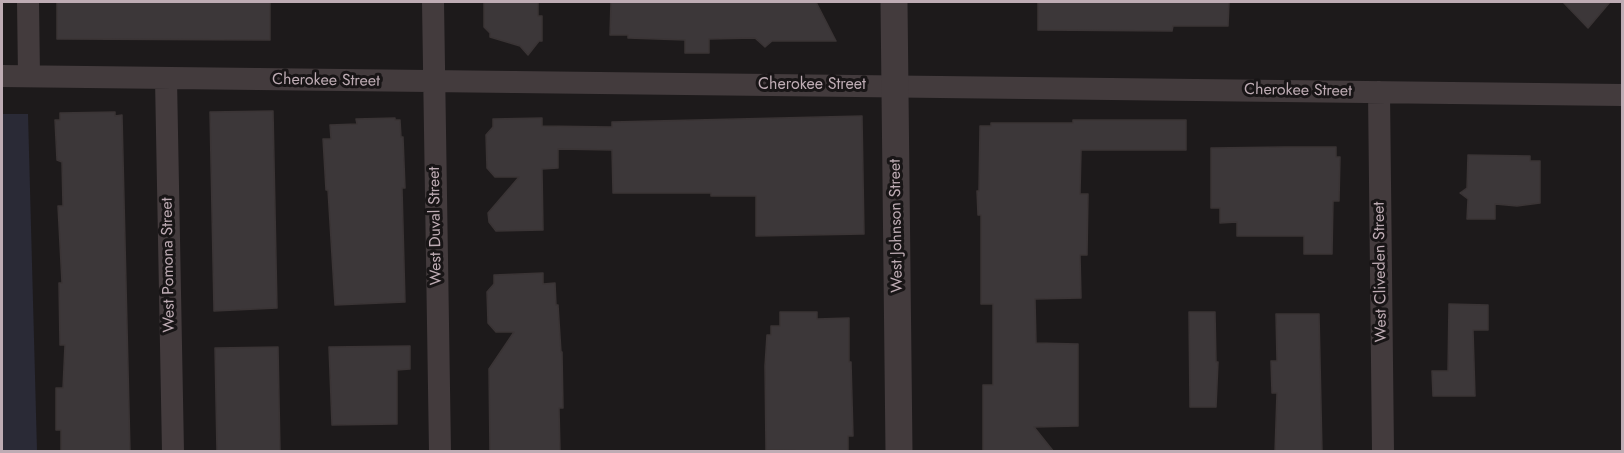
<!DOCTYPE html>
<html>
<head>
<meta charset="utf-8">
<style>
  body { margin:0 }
  #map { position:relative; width:1624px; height:453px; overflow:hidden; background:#1d1a1b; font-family:Jost,sans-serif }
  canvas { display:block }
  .frame { position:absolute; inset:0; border:3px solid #beacb4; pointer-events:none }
</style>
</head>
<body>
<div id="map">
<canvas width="1624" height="453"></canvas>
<div class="frame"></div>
</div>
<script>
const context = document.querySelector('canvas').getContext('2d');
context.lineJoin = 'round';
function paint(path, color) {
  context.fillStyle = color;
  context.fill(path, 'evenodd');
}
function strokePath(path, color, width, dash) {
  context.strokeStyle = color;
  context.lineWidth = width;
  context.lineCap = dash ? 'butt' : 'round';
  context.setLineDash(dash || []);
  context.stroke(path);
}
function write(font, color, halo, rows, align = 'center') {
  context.font = font + ' Jost,sans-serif';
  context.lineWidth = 6;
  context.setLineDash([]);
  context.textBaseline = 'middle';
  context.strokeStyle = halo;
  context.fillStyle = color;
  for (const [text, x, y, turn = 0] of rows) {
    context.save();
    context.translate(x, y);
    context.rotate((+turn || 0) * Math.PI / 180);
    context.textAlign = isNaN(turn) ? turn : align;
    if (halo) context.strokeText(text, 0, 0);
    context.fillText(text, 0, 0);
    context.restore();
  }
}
const green = new Path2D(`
  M 2,114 L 28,114 L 37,451 L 2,451 Z`);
const building = new Path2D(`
  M 57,2 L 270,2 L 270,40 L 57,39 Z
  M 484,2 L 538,2 L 538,16 L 542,16 L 542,41 L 539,41 L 528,55 L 520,46 L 490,37 L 490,33 L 484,27 Z
  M 611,2 L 816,2 L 836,41 L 772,41 L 765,47 L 755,38 L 709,39 L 709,53 L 685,53 L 685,40 L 628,38 L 628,35 L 610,35 Z
  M 1038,2 L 1229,2 L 1228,26 L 1173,26 L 1172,31 L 1038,30 Z
  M 1563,2 L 1610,2 L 1588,28 Z
  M 273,111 L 277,308 L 214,311 L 210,112 Z
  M 115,112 L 115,116 L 122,115 L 130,452 L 61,452 L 61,430 L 56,430 L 56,388 L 63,388 L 65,345 L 60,345 L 59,283 L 62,283 L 58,206 L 63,206 L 62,162 L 57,160 L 55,120 L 60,120 L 60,113 Z
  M 862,116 L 864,234 L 756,236 L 756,196 L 711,196 L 711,193 L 613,193 L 612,150 L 558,149 L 558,168 L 542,169 L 543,230 L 496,231 L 489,222 L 488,213 L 519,177 L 495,177 L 487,168 L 486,135 L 493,127 L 493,119 L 542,118 L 542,126 L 612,127 L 612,122 Z
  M 395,118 L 395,120 L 400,120 L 401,137 L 403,137 L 405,188 L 402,188 L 405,302 L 335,305 L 328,190 L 326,190 L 323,139 L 331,139 L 330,125 L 357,124 L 356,119 Z
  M 1073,120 L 1186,120 L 1186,150 L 1081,150 L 1080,194 L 1088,194 L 1087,255 L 1080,255 L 1081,298 L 1035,299 L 1036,343 L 1078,344 L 1078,426 L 1034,427 L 1054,452 L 983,452 L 983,385 L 993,385 L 993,304 L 981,304 L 981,215 L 978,215 L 977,191 L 979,191 L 980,126 L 991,126 L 991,123 L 1073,123 Z
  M 1285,147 L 1336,147 L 1336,157 L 1340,157 L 1339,201 L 1333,201 L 1332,254 L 1304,254 L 1304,236 L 1237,236 L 1237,222 L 1220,223 L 1220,208 L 1211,208 L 1211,148 Z
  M 1468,155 L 1530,156 L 1530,161 L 1540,161 L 1540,203 L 1517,206 L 1495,204 L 1495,219 L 1467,219 L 1468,199 L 1460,193 L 1467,188 Z
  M 543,273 L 543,284 L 555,283 L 556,305 L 558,305 L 561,352 L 562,352 L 563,408 L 559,408 L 560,452 L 490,452 L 489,369 L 514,332 L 496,332 L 488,323 L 487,292 L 494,284 L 494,275 Z
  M 1449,304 L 1488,305 L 1488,330 L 1473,330 L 1475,396 L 1433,396 L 1432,371 L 1448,371 Z
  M 780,312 L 817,312 L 817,319 L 849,318 L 849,362 L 851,362 L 853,436 L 848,436 L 848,452 L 766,450 L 765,366 L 767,335 L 771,335 L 771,326 L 780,326 Z
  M 1189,312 L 1215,312 L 1216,362 L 1218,362 L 1216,407 L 1190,407 Z
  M 1276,314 L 1319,314 L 1322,452 L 1275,452 L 1277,393 L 1272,393 L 1271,361 L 1277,361 Z
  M 410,346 L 410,369 L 397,370 L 397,424 L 332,425 L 329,347 Z
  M 278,347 L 280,452 L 217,452 L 215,348 Z`);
const minor = new Path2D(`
  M 28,2 L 29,76
  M 433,2 L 440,452
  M 2,76 L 1622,95
  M 166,79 L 173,452
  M 1379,92 L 1383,452`);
const tertiary = new Path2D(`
  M 894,2 L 899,452`);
const streetNames = [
  ["Cherokee Street",326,81,1],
  ["Cherokee Street",812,85],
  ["Cherokee Street",1298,91,1],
  ["West Duval Street",436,226,-91],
  ["West Johnson Street",897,226,-91],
  ["West Pomona Street",169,265,-91],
  ["West Cliveden Street",1381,272,-91]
];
paint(green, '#2a2a36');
paint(building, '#3c3739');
strokePath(building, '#3a3435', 1.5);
strokePath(minor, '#433b3d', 22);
strokePath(tertiary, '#433b3d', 27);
write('16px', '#beacb4', '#181516', streetNames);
</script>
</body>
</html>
